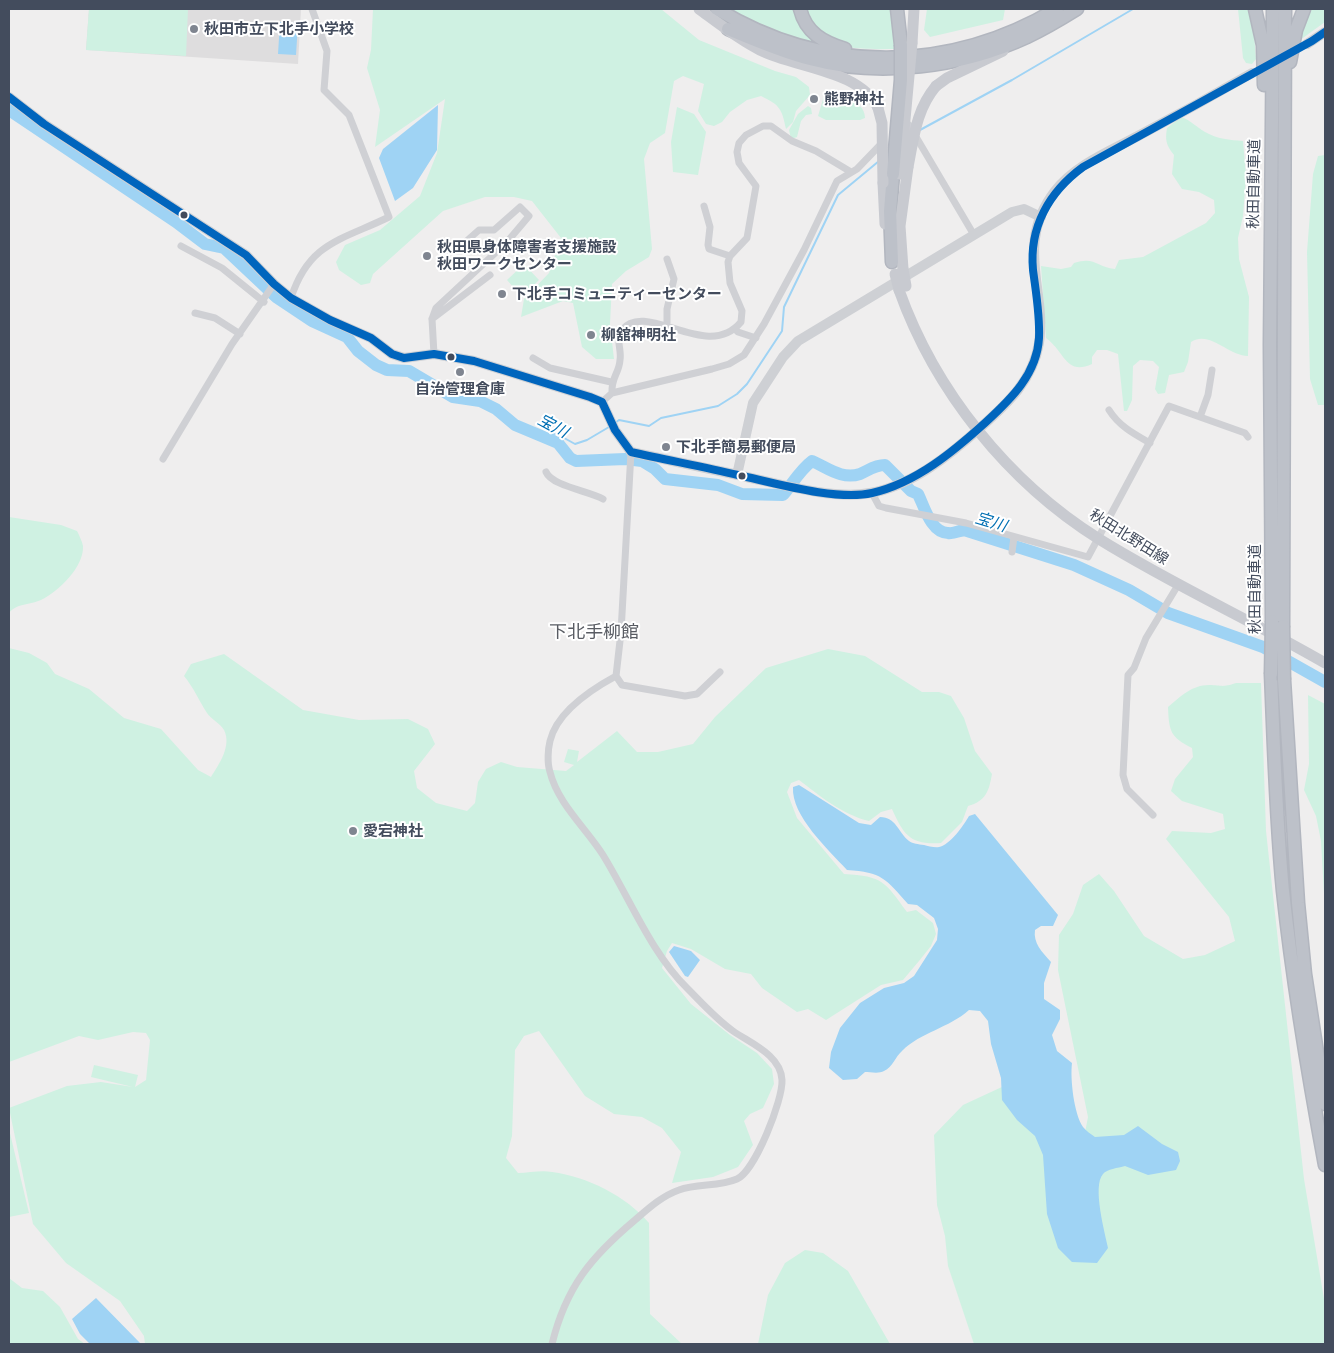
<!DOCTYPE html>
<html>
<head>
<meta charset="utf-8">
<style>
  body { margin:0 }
  #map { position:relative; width:1334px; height:1353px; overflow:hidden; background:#efeeee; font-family:Lato,sans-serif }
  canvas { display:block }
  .frame { position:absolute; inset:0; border:10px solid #434c5d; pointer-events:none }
</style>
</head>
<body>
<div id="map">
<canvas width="1334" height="1353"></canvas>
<div class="frame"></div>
</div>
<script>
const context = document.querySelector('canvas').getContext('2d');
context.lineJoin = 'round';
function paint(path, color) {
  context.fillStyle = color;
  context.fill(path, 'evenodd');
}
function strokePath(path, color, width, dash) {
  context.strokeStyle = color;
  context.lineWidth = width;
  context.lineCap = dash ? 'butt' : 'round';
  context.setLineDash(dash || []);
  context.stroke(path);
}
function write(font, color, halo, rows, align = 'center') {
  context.font = font + ' Lato,"Noto Sans JP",sans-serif';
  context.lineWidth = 4;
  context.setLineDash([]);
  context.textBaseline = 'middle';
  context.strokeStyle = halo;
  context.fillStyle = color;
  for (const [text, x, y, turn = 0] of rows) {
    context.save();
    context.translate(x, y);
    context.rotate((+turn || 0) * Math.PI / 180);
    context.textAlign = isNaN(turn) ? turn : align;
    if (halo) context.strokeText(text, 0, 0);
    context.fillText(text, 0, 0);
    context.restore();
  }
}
const education = new Path2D(`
  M 89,9 L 301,9 L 298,64 L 86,50 Z`);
const green = new Path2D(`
  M 89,9 L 188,9 L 186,56 L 86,50 Z
  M 373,9 L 661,9 L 699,40 L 775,71 L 796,77 L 809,87 L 810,95 L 796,111 L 793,122 L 786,129 C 782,109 780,105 761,96 L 747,100 L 730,112 L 722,122 L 714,126 L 706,124 L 698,111 L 704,84 L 683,76 L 674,81 L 665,133 L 650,143 L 644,159 L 652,249 L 649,257 L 626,271 L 612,284 L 610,324 L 614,359 L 596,359 L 582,347 L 573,303 L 563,301 L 521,317 L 524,299 L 549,273 L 561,238 L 532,201 L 514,197 L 485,197 L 443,211 L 373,274 L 370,283 L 361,285 L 339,270 L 336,262 L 345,245 L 380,230 L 420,196 L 437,153 L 445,99 L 375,147 L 380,110 L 367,68 L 371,50 Z
  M 726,9 L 796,9 L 800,26 L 830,50 L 754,25 Z
  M 804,9 L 893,9 L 898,49 C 871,49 835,52 815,30 C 810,25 807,15 804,9 Z
  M 927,9 L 1005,9 L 1003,20 L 930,37 L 924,30 Z
  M 1238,9 L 1252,9 L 1256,59 L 1252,64 L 1246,63 L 1243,58 Z
  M 1311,9 L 1325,9 L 1325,22 L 1300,40 L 1302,28 Z
  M 824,96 C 837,98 865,98 865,118 L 860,120 L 826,120 L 818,116 Z
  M 808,106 L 811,108 L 812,114 L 806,115 L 801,121 L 797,137 L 791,139 L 789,130 L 798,114 Z
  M 677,107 L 694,114 L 706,132 L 698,175 L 673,172 L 671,142 Z
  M 1181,117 C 1192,121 1196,127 1205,132 C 1217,139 1230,140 1243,141 L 1246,176 L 1243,216 L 1238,238 L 1239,259 L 1249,297 L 1248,356 C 1228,356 1210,330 1191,342 L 1188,362 L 1184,372 L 1169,375 L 1165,393 L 1158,394 L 1155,389 L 1159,367 L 1153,361 L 1140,360 L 1133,366 L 1132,400 L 1127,411 L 1124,411 L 1118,354 L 1107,350 L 1097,350 L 1092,357 L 1092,364 C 1066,376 1065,352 1046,338 L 1041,266 L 1061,269 L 1071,267 L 1074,263 C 1095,256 1096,267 1115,269 L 1119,260 L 1143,257 L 1206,223 L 1215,213 L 1214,200 L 1199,192 L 1182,189 L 1172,174 L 1174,155 C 1166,145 1165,140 1167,128 Z
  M 1325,155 L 1325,405 L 1318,405 L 1310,379 L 1307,252 L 1313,174 L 1318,156 Z
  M 524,264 L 539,280 L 522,297 L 507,280 Z
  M 9,517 L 61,525 L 77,531 C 79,535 82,541 83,546 C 84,567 59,591 41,600 C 30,605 17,603 9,613 Z
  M 9,648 L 29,653 L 47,663 L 55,674 L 89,689 L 124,718 L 161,729 L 198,770 L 211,777 C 219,764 232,746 224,730 C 220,723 211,719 207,713 C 199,701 194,688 184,676 L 191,664 L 224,654 L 303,710 L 359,720 L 408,719 L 428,729 L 435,744 L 414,771 L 417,788 L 436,803 L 467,811 L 475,803 L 478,782 L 486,769 L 501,762 L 517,767 L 566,771 L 574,765 L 564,762 L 568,749 L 579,751 L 577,762 L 617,731 L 637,752 L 658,752 L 693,744 L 715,717 L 766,668 L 828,649 L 865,656 L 922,692 L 939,692 L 951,696 L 964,718 L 975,751 L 992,774 C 989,791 986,801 968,806 L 962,822 L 941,843 C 911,845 904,836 892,809 L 881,812 L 869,821 C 843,815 820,796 799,780 L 791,783 L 787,792 L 797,818 L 844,874 C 883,876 885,882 907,912 L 916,910 L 933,923 L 936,934 L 931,946 L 919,961 L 903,980 L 881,985 L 826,1020 L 808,1009 L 797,1012 L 762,988 L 751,974 L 725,969 L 691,949 L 672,943 L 667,951 L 662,968 L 691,1004 L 730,1035 L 757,1053 L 772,1069 L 774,1084 L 763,1108 L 750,1114 L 744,1121 L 753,1145 L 738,1167 L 713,1177 L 672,1183 L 681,1152 L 662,1128 L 642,1117 L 614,1114 L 585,1096 L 539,1031 L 524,1036 L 515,1050 L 512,1136 L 506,1158 L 518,1173 C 529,1173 541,1170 552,1172 C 588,1177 626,1196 649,1223 L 650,1314 L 682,1344 L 145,1344 L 144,1336 L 120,1301 L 66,1263 L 33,1224 L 9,1108 L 67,1086 L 101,1082 L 133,1087 L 91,1077 L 94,1065 L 138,1075 L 135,1087 L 146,1080 L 150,1040 L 146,1033 L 133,1032 L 98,1040 L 79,1036 L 9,1062 Z
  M 1236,683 L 1261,683 L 1266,831 L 1304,1179 L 1325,1305 L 1325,1344 L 974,1344 L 948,1266 L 945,1236 L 937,1205 L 934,1135 L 963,1105 L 1004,1086 L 1081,1153 L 1088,1117 L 1058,970 L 1059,935 L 1073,914 L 1083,885 L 1099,874 L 1114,891 L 1144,936 L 1183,959 L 1205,955 L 1235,941 L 1229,917 L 1166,839 L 1172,831 L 1211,833 L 1225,829 L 1223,814 L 1182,801 L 1171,791 L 1175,779 L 1193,757 L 1192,748 C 1170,737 1169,731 1168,707 C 1181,696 1192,685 1209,685 C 1222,685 1221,688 1236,683 Z
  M 1308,695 L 1325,704 L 1325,911 L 1321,841 L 1316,816 L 1304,790 L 1309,764 Z
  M 9,1129 L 29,1213 L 9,1217 Z
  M 805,1250 L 823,1253 L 848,1271 L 890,1344 L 758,1344 L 768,1295 L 785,1263 Z
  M 9,1278 L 22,1288 L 43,1291 L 60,1307 L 78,1339 L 85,1344 L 9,1344 Z`);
const water = new Path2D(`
  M 280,22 L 298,23 L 296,55 L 278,54 Z
  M 438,105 L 437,150 L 413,188 L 395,201 L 379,158 L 383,149 Z
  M 799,785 L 859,823 L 871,825 L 880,817 C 896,817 898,832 909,841 C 913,844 918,844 924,845 C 928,846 935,848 939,847 C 950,845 964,825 969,816 L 975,814 L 1058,915 L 1053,926 L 1041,926 L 1035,930 C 1033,943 1042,952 1051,962 L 1044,983 L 1044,999 L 1060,1010 L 1060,1019 L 1052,1035 L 1057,1051 L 1072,1063 C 1070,1079 1074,1114 1083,1127 C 1086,1131 1091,1134 1095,1137 L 1124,1135 L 1138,1126 L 1162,1144 L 1178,1152 L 1180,1161 L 1176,1170 L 1148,1175 L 1125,1166 C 1118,1168 1107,1169 1103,1174 C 1092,1186 1105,1233 1108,1248 L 1097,1263 L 1072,1262 L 1058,1248 L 1047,1214 L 1043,1155 L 1035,1136 L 1017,1120 L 1002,1100 L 1001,1078 L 991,1044 L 988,1021 L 980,1011 L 969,1010 C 949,1028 921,1032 902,1051 C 895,1057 893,1067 884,1071 C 879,1074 870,1072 865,1072 L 857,1079 L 843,1080 L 829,1068 L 831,1052 L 840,1028 L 860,1003 L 884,988 L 904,983 L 914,976 L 937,940 L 938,929 L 934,918 L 917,905 L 908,904 C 886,879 882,872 847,870 C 829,850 791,816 793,787 Z
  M 674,946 L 691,951 L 700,960 L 688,977 L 685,976 L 669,952 Z
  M 96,1298 L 141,1344 L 90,1344 L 80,1334 L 72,1319 Z`);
const stream = new Path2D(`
  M 920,130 L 1012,80 L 1133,9
  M 615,423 L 619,420 L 649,426 L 661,418 L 718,406 L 737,394 L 747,384 L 782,331 L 784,307 L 838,195 L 879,161
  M 542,435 L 557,434 L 575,444 L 587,440 L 609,427`);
const river = new Path2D(`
  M 9,110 L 176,222 L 205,244 L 224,248 L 276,297 L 312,321 L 347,337 L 358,351 L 376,365 L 387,370 L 409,371 L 453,397 L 480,401 L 496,409 L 515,425 L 558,443 L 570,458 L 576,461 L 625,459 L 642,461 L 655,469 L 665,479 L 718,485 L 742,494 L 783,495 C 793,483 800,470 812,461 C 828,468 842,480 860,474 C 869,470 875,465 885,465 L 911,491 L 918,494 C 924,506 931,533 948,533 C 953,534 959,531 964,530 L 1074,565 L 1129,590 L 1168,613 L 1263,647 L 1325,682`);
const street = new Path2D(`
  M 903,129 L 909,125 L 974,235
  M 704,206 L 710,227 L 708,245 L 709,249 L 730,256
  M 181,246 L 222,268 L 264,302
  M 291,298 C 309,242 342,240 389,217 L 349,115 L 324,90 L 327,51 L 312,9
  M 195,313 L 215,318 L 240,334
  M 432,319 L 490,275
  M 667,326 L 667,309 L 674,279 L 667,259
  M 735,329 L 738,332 L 756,338
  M 434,354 L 432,319 L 436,308 L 507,242 L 529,216 L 520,207 L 494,230 L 479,230 L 462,245
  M 533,358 L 550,368 L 611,382
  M 612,393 L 712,369 L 729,364 L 744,355 L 764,324 L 804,250 L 837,181 L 857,169 L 883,142
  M 602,402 L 612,393 C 611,377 619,374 620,360 C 622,350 615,339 622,330 C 646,299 707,363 741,322 L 742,311 L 730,283 L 728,262 L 730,256 L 747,238 L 756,186 L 739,163 L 737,152 L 739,143 L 746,135 L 763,126 L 771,126 L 792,141 L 816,151 L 851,172
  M 1109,410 C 1119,426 1134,434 1150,443
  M 1200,417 L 1208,395 L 1212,370
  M 631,452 L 621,632 L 616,676 L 622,685 L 685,696 L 697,694 L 720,672
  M 163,459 L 232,344 L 274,284
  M 546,472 C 552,486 589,491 603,499
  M 872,493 L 879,506 L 886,508 L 966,523 L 1088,557 L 1169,406 L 1245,433 L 1248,437
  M 1012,552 L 1014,537
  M 1153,815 L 1127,789 L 1123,775 L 1128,675 L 1134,668 L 1146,638 L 1178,585
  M 552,1344 C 566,1287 591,1257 635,1220 C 649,1208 662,1196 679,1190 C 697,1183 719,1187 737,1179 C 755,1171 783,1100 782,1080 C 781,1055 750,1043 733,1031 C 716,1019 701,1002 687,988 C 651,953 629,897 603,855 C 586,828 558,804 550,772 C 547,763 548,749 550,741 C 557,712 592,689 616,676`);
const secondary = new Path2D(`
  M 1307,44 L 1325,32
  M 9,97 L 44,124 L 246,255 L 274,284 L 291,298 L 330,320 L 371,338 L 392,354 L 404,358 L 434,354 L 474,361 L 590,397 L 602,402 L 615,430 L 631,452 C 667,460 702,467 738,475 C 776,483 832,500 870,493 C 912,486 951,454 981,427 C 1008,403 1033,380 1039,343 C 1047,289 1014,245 1055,191 C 1075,165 1110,151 1138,136 C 1176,116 1214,95 1252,73
  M 737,475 L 753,403 L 783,357 L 798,341 L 1012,212 L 1024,209 L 1041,217`);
const primary = new Path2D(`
  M 699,9 C 718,23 738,39 760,50 C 796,68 860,70 878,108
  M 912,43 L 914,9
  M 936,86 L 947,78 L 1003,51
  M 883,183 L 885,224
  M 903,269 L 900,226 L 908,167
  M 899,290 C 935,391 1008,482 1099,539 C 1173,585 1251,620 1325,663`);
const highway = new Path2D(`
  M 717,9 C 825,75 949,73 1057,9
  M 800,9 C 806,33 823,42 845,49
  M 897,9 L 901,45
  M 1255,9 L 1263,45 L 1264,85
  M 728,29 C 755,40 782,52 810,59 C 880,78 962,67 1027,37 C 1044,29 1061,19 1077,9
  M 1290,62 L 1296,30 L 1304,9
  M 892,262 L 890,211 L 893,174
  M 1272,621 L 1270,344 L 1273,9
  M 1283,626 L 1285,9
  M 1271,674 C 1274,747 1276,819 1283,891 C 1293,983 1308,1074 1325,1165
  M 1284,680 L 1298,903 L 1305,974 L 1325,1104`);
const primaryBridge = new Path2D(`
  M 878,108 L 882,123 L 883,183
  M 908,167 C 914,137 916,110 936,86
  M 900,174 L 912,43
  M 903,269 L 906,286
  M 895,274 L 899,290`);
const highwayBridge = new Path2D(`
  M 893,174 L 901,80 L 901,45
  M 1283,626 L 1284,680
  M 1271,674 L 1272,621`);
const bus1 = new Path2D(`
  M 9,97 L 44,124 L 246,255 L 274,284 L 291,298 L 330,320 L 371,338 L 392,354 L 404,358 L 434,354 L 474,361 L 590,397 L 602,402 L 615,430 L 631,452 C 667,460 703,467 738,475 C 775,483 836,501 872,493 C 916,483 954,451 986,422 C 1011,399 1037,374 1039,338 C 1040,315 1036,293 1033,270 C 1029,227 1049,192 1083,167 L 1312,41 L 1325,32`);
const markers = [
  [194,29,5,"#7f8590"],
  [814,99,5,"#7f8590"],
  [184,215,4.5,"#434c5d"],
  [427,256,5,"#7f8590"],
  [502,294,5,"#7f8590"],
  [591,335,5,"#7f8590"],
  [451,357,4.5,"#434c5d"],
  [460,372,5,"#7f8590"],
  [666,447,5,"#7f8590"],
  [742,476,4.5,"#434c5d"],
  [353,831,5,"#7f8590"]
];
const poiNames = [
  ["秋田市立下北手小学校",204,29],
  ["熊野神社",824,99],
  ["秋田県身体障害者支援施設",437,247],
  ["秋田ワークセンター",437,264],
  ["下北手コミュニティーセンター",512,294],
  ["柳舘神明社",601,335],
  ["自治管理倉庫",460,389,"center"],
  ["下北手簡易郵便局",676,447],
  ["愛宕神社",363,831]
];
const streetNames = [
  ["秋田自動車道",1254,184,-89],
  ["秋田北野田線",1129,537,32],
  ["秋田自動車道",1255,589,-90]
];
const waterNames = [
  ["宝川",553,426,28],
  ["宝川",991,522,17]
];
const quarterNames = [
  ["下北手柳館",594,632]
];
paint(education, '#deddde');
paint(green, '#cff1e2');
paint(water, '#9fd3f4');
strokePath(stream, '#9fd3f4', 2);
strokePath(river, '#9fd3f4', 12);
strokePath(highway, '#b2b6bf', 15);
strokePath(street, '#cfd0d4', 7);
strokePath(secondary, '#ced0d4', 10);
strokePath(primary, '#c8cad0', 11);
strokePath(highway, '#bdc1c9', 12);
strokePath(highwayBridge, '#b2b6bf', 15, []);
strokePath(primaryBridge, '#c8cad0', 11);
strokePath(highwayBridge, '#bdc1c9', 12);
strokePath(bus1, '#0065bd', 8);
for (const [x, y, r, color] of markers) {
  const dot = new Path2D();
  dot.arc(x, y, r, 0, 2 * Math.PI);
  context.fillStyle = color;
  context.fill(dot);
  strokePath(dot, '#fff', 2);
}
write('bold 15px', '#434c5d', '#fff', poiNames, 'left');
write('15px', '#434c5d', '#fff', streetNames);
write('italic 16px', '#006fb3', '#fff', waterNames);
write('18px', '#595c63', '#fff', quarterNames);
</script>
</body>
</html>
